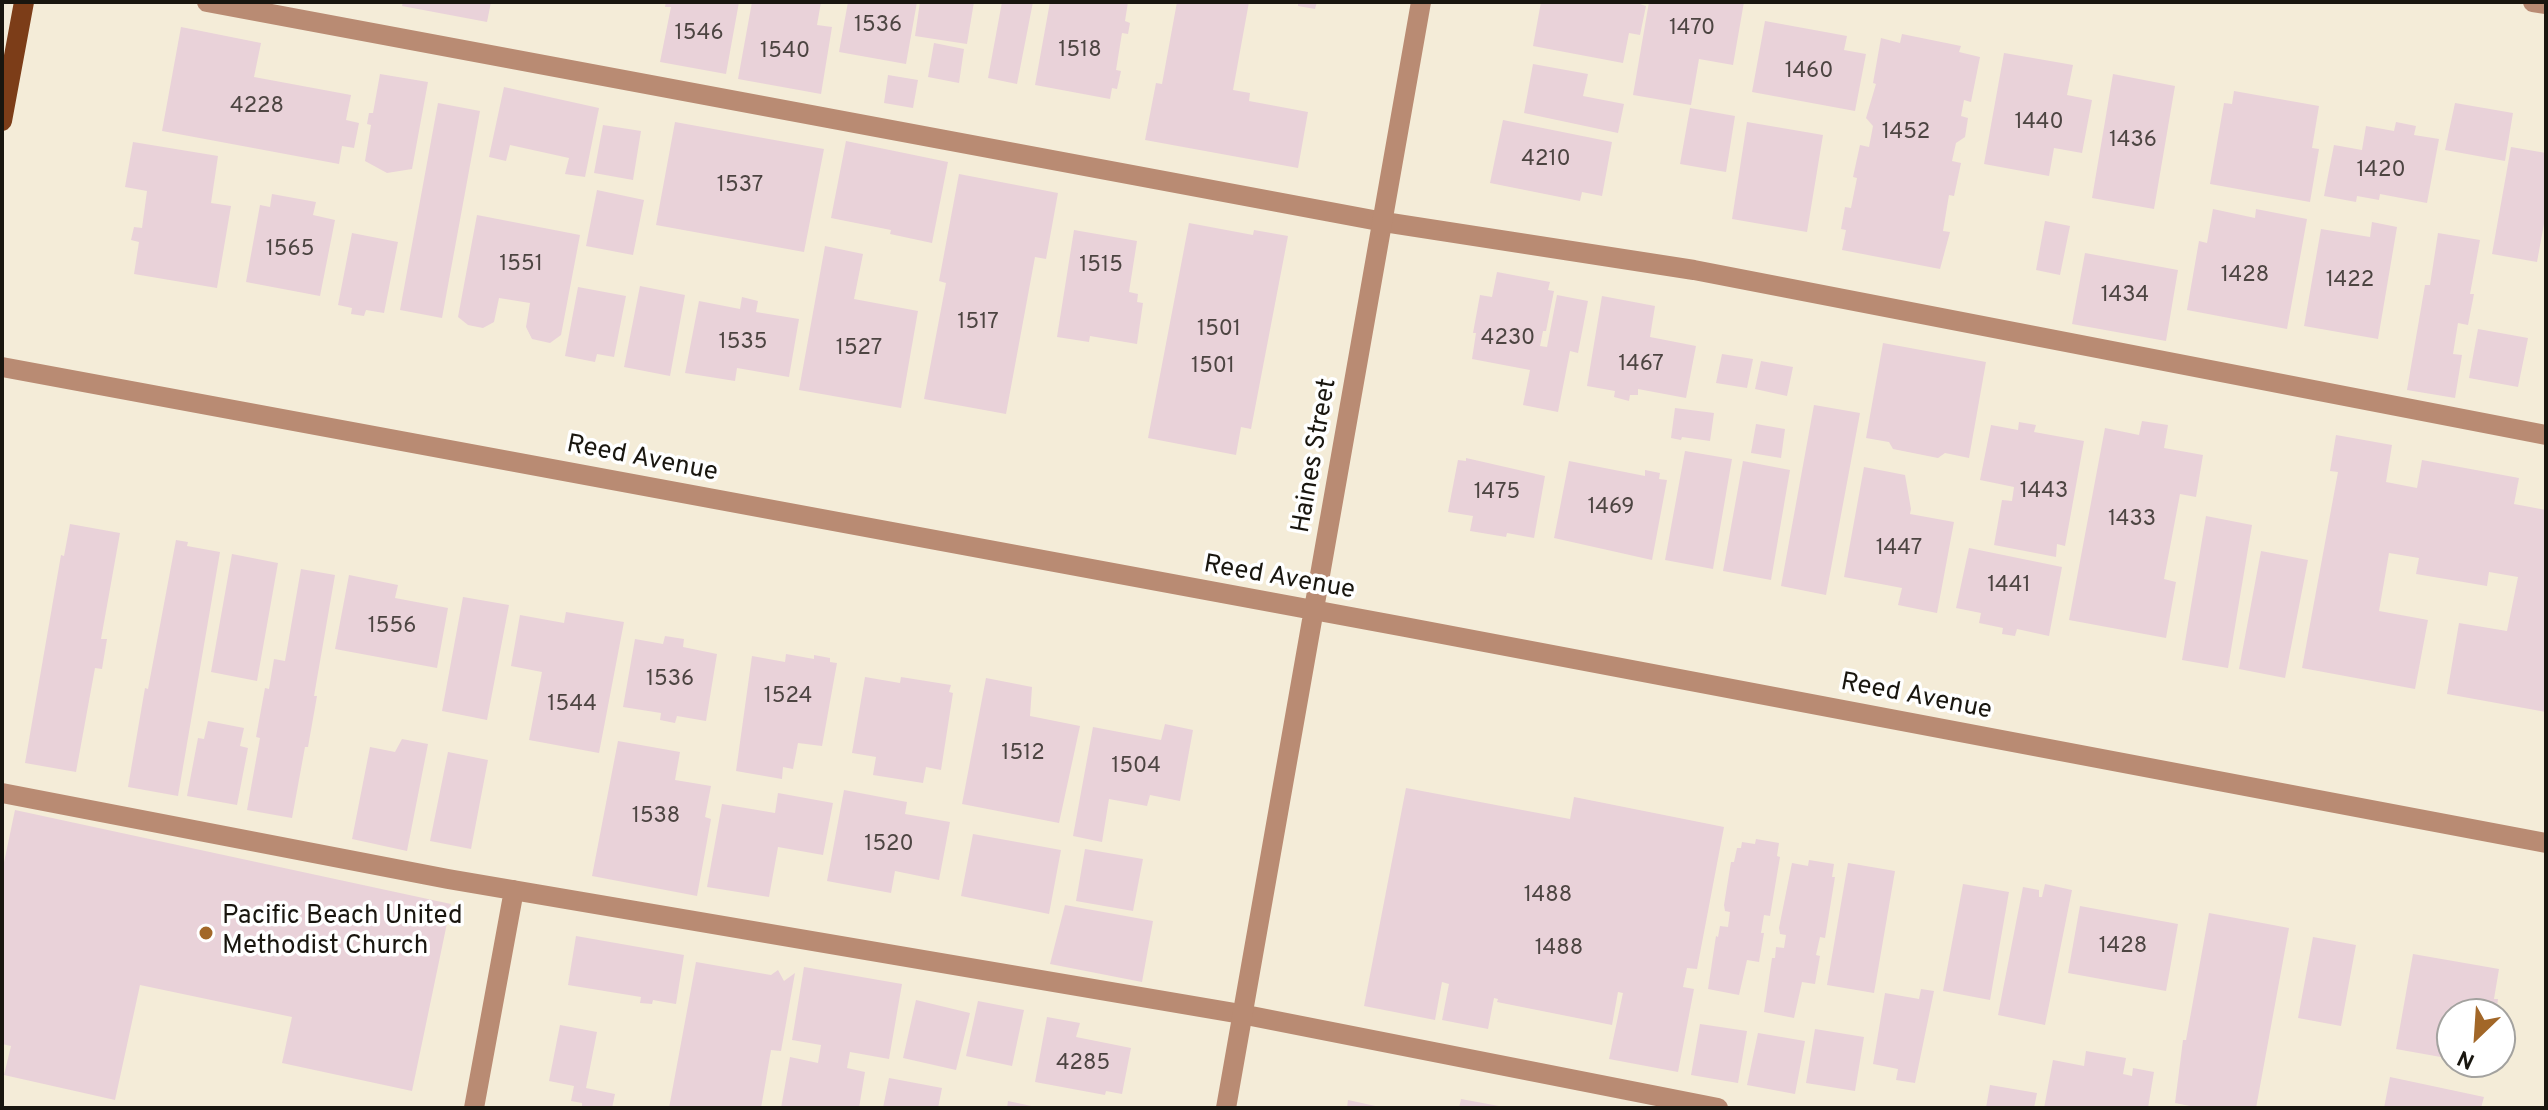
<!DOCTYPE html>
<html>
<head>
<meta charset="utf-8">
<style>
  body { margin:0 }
  #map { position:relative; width:2548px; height:1110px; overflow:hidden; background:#f4ecd8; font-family:Overpass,sans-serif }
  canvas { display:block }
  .frame { position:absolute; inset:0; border:4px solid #19160f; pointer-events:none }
  .north { position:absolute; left:2436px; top:998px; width:80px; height:80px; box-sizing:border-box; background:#fff; border:2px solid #a3a29f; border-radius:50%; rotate:205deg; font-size:22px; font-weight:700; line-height:32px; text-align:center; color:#19160f }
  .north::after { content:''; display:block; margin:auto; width:28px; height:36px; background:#a26728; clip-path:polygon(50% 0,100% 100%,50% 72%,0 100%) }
</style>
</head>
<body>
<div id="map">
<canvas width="2548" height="1110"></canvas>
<div class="frame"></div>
<div class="north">N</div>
</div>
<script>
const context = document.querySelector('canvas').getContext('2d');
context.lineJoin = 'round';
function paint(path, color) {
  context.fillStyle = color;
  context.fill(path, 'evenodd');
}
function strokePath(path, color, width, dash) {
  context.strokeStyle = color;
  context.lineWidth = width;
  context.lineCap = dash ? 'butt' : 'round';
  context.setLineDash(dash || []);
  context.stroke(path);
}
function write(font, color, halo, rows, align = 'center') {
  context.font = font + ' Overpass,sans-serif';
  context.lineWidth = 7;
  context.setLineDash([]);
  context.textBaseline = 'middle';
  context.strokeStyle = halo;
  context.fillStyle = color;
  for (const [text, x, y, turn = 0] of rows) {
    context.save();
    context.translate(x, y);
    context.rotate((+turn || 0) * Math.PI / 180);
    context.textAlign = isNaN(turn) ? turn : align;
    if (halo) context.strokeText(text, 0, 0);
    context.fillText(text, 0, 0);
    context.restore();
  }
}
const building = new Path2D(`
  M 403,2 L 491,2 L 487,22 L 402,6 Z
  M 666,2 L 739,2 L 726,74 L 660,62 L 671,7 L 665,7 Z
  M 752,2 L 821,2 L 817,25 L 832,27 L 821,94 L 738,79 Z
  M 848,2 L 917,2 L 906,64 L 839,52 Z
  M 920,2 L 974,2 L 967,44 L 915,36 Z
  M 1002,2 L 1033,2 L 1017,84 L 988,78 Z
  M 1050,2 L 1128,2 L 1125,21 L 1130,23 L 1128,34 L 1122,33 L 1116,70 L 1121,71 L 1117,89 L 1112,88 L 1110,99 L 1035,85 Z
  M 1177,2 L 1249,2 L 1233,90 L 1250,93 L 1249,101 L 1308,112 L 1298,168 L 1145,140 L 1156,83 L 1162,84 Z
  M 1298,2 L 1317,2 L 1315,9 L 1298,6 Z
  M 1541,2 L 1634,2 L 1646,6 L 1640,35 L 1629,33 L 1623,63 L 1533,46 Z
  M 1649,2 L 1744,2 L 1733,65 L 1699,59 L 1691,105 L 1633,95 Z
  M 1765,21 L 1847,36 L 1844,50 L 1866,54 L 1855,111 L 1752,92 Z
  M 181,27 L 261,43 L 254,77 L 351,95 L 346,120 L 359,123 L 354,148 L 342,146 L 339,164 L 162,131 Z
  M 1902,34 L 1961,46 L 1959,52 L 1980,57 L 1971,102 L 1964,100 L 1961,116 L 1968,118 L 1965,137 L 1956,143 L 1952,161 L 1961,163 L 1954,196 L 1949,195 L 1943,231 L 1950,232 L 1940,269 L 1842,250 L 1846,230 L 1841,229 L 1845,207 L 1851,208 L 1857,178 L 1853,177 L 1860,145 L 1869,147 L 1873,126 L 1866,118 L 1876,84 L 1873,83 L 1881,38 L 1900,43 Z
  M 934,43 L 964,49 L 959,83 L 928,77 Z
  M 2004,53 L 2073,65 L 2067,95 L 2092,100 L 2082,153 L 2054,148 L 2049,176 L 1984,164 Z
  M 1533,64 L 1588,74 L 1583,96 L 1624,104 L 1618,133 L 1524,113 Z
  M 380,74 L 428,82 L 412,169 L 387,173 L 365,161 L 371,125 L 367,124 L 369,113 L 373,113 Z
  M 2113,74 L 2175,86 L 2154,209 L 2092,198 Z
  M 888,75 L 918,80 L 913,108 L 884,103 Z
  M 504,87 L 599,108 L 585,177 L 565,174 L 569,158 L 510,145 L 506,161 L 489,157 Z
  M 2234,91 L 2319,106 L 2312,148 L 2319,149 L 2310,202 L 2210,184 L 2224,103 L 2232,104 Z
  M 438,103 L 480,111 L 442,318 L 400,310 Z
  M 2455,103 L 2513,113 L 2505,161 L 2445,150 Z
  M 1690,108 L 1735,116 L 1726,172 L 1680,164 Z
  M 1503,120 L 1612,142 L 1602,196 L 1582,192 L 1580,201 L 1490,183 Z
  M 675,122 L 824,149 L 804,252 L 656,225 Z
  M 1747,122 L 1823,135 L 1807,232 L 1732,219 Z
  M 2396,122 L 2416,126 L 2414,135 L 2439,139 L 2427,203 L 2380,194 L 2379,200 L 2357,196 L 2356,202 L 2324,196 L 2334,145 L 2362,150 L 2366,126 L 2394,131 Z
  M 603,125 L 641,131 L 633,180 L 594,173 Z
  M 846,141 L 948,162 L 932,243 L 890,234 L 891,230 L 831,218 Z
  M 133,142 L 218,156 L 211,203 L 231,206 L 217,288 L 134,274 L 139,242 L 131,240 L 134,227 L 142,228 L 147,191 L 125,187 Z
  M 2511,147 L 2546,153 L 2546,213 L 2537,262 L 2492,254 Z
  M 959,174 L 1058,193 L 1046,259 L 1035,257 L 1006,414 L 924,399 L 946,283 L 939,281 Z
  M 597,190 L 644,200 L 633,255 L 586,246 Z
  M 272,194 L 316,202 L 313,215 L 335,220 L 320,296 L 246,282 L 260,205 L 270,207 Z
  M 2213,209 L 2255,218 L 2256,209 L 2307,219 L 2287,329 L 2187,310 L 2199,241 L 2207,243 Z
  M 477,215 L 580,235 L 561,335 L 550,343 L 532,339 L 526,327 L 530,303 L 499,298 L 494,322 L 483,328 L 468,325 L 458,317 Z
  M 2045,221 L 2070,226 L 2060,275 L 2036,270 Z
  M 2372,222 L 2397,227 L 2378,339 L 2304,326 L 2321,229 L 2370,237 Z
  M 1189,223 L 1253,235 L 1254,230 L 1288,236 L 1251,429 L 1241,427 L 1236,455 L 1148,438 Z
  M 1074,230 L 1137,241 L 1129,292 L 1138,294 L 1137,302 L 1143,303 L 1137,344 L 1090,336 L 1089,342 L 1057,337 Z
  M 352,233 L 398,242 L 384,313 L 366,310 L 364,316 L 351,314 L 352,308 L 338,305 Z
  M 2438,233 L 2480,240 L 2470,294 L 2474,294 L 2468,325 L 2458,323 L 2453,354 L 2462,355 L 2455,398 L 2407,390 L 2425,285 L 2430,285 Z
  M 825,246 L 863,254 L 854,299 L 918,311 L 901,408 L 799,390 Z
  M 2085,253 L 2178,270 L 2166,341 L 2072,324 Z
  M 1497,272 L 1550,282 L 1548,290 L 1554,291 L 1546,331 L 1543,331 L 1540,346 L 1547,347 L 1557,295 L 1588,301 L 1578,353 L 1570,351 L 1558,412 L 1523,405 L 1530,370 L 1472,359 L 1476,333 L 1473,333 L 1480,295 L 1492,297 Z
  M 640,286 L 685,295 L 670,376 L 624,367 Z
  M 578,287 L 626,296 L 614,357 L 597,354 L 595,362 L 565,356 Z
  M 1602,296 L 1655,306 L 1650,337 L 1696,346 L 1686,398 L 1638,389 L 1638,395 L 1630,395 L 1629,401 L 1614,397 L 1615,391 L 1587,386 Z
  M 742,297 L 758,301 L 756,312 L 799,319 L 789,377 L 737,368 L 735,381 L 685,373 L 699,301 L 740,309 Z
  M 2478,329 L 2528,338 L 2518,387 L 2469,378 Z
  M 1883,343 L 1986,362 L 1969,458 L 1945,453 L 1938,458 L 1893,449 L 1889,442 L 1866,438 Z
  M 1722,354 L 1753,359 L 1747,388 L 1716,383 Z
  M 1761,361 L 1793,367 L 1787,396 L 1755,389 Z
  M 1814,405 L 1860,413 L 1826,595 L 1781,586 Z
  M 1675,408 L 1714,413 L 1710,441 L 1682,437 L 1681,440 L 1671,438 Z
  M 2142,421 L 2168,425 L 2164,448 L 2203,455 L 2196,497 L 2180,494 L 2164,579 L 2176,582 L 2166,638 L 2069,620 L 2105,428 L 2139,435 Z
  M 2019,422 L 2036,425 L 2034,432 L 2084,441 L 2065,546 L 2057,544 L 2056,557 L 1994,545 L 2002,500 L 2012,501 L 2014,487 L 1980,480 L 1991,425 L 2018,430 Z
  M 1756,424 L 1785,429 L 1781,458 L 1751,453 Z
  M 2336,435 L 2392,445 L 2386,482 L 2417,488 L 2422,460 L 2519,478 L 2514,504 L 2546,510 L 2546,712 L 2447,694 L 2459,623 L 2507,631 L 2518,577 L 2489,572 L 2487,586 L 2416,574 L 2419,558 L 2389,553 L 2379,611 L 2428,620 L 2415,689 L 2302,668 L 2338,472 L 2330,471 Z
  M 1685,451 L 1732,459 L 1713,569 L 1665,560 Z
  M 1466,458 L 1545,476 L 1534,538 L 1507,533 L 1506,537 L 1470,531 L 1473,516 L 1448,512 L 1458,460 L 1466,461 Z
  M 1569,461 L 1645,476 L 1645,470 L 1660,473 L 1659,479 L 1667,480 L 1652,560 L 1554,538 Z
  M 1743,461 L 1790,470 L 1771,580 L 1723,571 Z
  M 1864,467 L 1905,475 L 1911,509 L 1910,514 L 1954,522 L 1937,613 L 1898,605 L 1902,588 L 1844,577 Z
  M 2206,516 L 2252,525 L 2228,668 L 2182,660 Z
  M 70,524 L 120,533 L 101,639 L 107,639 L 102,669 L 95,668 L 76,772 L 25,763 L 61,555 L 64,556 Z
  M 176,540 L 188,542 L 187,546 L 220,552 L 178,796 L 128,787 L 145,688 L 148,689 Z
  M 1969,548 L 2062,567 L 2049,636 L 2017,629 L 2015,636 L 2002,634 L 2003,628 L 1979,623 L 1981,613 L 1956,608 Z
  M 2261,551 L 2308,560 L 2285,678 L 2239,669 Z
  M 232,554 L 278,563 L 257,681 L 211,672 Z
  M 301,569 L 335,575 L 314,696 L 317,696 L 308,747 L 305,747 L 292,818 L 247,810 L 260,738 L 256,737 L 265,688 L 269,689 L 274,659 L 285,661 Z
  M 349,575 L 398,585 L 395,598 L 448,608 L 437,668 L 335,649 Z
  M 463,597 L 509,605 L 487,720 L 442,711 Z
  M 566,612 L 624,622 L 599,753 L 529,740 L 542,672 L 511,666 L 520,615 L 564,623 Z
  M 665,636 L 684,639 L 683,647 L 717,654 L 706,721 L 677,716 L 675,723 L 660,720 L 661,713 L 623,707 L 635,639 L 663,644 Z
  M 786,654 L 814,659 L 814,655 L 830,658 L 830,662 L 837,663 L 822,746 L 798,743 L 793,769 L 783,767 L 782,779 L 736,771 L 752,656 L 785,662 Z
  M 865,677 L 900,683 L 901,677 L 951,685 L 949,692 L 953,693 L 941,770 L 926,767 L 923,783 L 873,775 L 876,757 L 852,753 Z
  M 986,678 L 1032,687 L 1030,716 L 1080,726 L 1059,823 L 962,804 Z
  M 208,721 L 244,728 L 240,746 L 248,748 L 237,805 L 187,796 L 198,738 L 204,739 Z
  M 1165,724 L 1193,730 L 1180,801 L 1150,795 L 1147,806 L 1109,799 L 1102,842 L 1073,836 L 1093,727 L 1161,740 Z
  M 402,739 L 428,744 L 407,851 L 352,839 L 370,747 L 395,752 Z
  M 618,741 L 680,752 L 675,780 L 711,786 L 705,817 L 711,819 L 697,896 L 592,876 Z
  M 448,752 L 488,760 L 471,849 L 430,841 Z
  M 1406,788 L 1570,819 L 1574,797 L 1724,827 L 1697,969 L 1687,968 L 1683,987 L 1694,989 L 1678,1072 L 1609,1059 L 1623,993 L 1618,992 L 1612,1025 L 1497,1002 L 1498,999 L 1494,998 L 1488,1029 L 1442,1020 L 1449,984 L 1442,982 L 1435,1020 L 1364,1006 Z
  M 844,790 L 907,802 L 905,814 L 950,822 L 939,880 L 895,871 L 891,893 L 827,881 Z
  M 778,793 L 833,803 L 823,855 L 778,847 L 769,897 L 707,887 L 722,804 L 775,813 Z
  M 15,810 L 451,904 L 412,1091 L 282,1063 L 292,1017 L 140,985 L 115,1100 L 4,1075 L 11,1046 L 2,1044 L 2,872 Z
  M 973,834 L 1061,850 L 1049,914 L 961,896 Z
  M 1756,839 L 1779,843 L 1777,856 L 1780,857 L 1770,916 L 1764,915 L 1761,933 L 1764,933 L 1759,962 L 1747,960 L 1739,995 L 1708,989 L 1716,936 L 1718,937 L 1720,926 L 1728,927 L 1730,912 L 1725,911 L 1724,905 L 1731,862 L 1734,862 L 1737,848 L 1741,848 L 1742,842 L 1755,844 Z
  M 1085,849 L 1143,859 L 1133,911 L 1076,901 Z
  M 1809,860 L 1834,864 L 1832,877 L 1835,877 L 1825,938 L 1820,937 L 1816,955 L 1820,956 L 1815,984 L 1802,982 L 1794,1018 L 1764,1012 L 1772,958 L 1775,958 L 1776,947 L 1784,948 L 1786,935 L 1780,934 L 1779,928 L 1792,863 L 1808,866 Z
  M 1848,863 L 1895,871 L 1874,993 L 1827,985 Z
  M 1963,884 L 2009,892 L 1990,1000 L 1943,991 Z
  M 2045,884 L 2072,890 L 2045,1025 L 1998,1015 L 2023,887 L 2039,890 L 2039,897 L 2042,897 Z
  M 1065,905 L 1153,921 L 1142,982 L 1050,964 Z
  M 2080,906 L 2178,924 L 2166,991 L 2068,973 Z
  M 2209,913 L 2289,928 L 2256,1108 L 2200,1108 L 2175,1103 L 2183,1040 L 2186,1040 Z
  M 576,936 L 684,955 L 676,1004 L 653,1000 L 652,1004 L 640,1003 L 641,997 L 568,985 Z
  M 2313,937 L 2356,945 L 2341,1026 L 2298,1018 Z
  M 2413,954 L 2499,969 L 2494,999 L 2498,999 L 2496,1014 L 2452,1014 L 2452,1059 L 2396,1049 Z
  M 696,962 L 771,975 L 778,970 L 784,981 L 795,973 L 781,1051 L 771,1050 L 761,1108 L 669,1108 Z
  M 804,967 L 902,984 L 889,1059 L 850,1052 L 847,1068 L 865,1072 L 859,1108 L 781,1108 L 790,1057 L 818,1063 L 821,1045 L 792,1040 Z
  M 1921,989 L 1934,991 L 1915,1083 L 1896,1080 L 1898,1069 L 1873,1064 L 1885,993 L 1919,999 Z
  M 916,1000 L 970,1013 L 956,1070 L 903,1058 Z
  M 978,1001 L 1024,1010 L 1012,1066 L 966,1056 Z
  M 1047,1017 L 1080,1023 L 1076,1037 L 1131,1048 L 1122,1094 L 1106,1091 L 1105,1095 L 1035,1082 Z
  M 1700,1024 L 1747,1031 L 1738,1083 L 1691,1075 Z
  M 560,1025 L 597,1032 L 586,1088 L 615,1094 L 612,1108 L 582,1108 L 582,1103 L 571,1101 L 574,1086 L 549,1081 Z
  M 1815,1029 L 1864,1037 L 1855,1091 L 1806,1083 Z
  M 1758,1033 L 1805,1041 L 1795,1094 L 1747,1085 Z
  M 2086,1051 L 2126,1058 L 2123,1074 L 2132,1076 L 2133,1068 L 2154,1072 L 2148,1108 L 2044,1108 L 2053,1060 L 2084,1066 Z
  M 2390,1077 L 2484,1097 L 2481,1108 L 2384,1108 Z
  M 889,1078 L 942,1088 L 938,1108 L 883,1108 Z
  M 1990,1085 L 2037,1093 L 2034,1108 L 1986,1108 Z
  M 1461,1099 L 1499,1106 L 1499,1108 L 1459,1108 Z
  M 1348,1100 L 1380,1107 L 1380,1108 L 1347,1108 Z
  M 1008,1101 L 1036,1107 L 1036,1108 L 1007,1108 Z`);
const service = new Path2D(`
  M 207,2 L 1384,222 L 1694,270 L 2546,435
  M 2,793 L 448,879 L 1241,1014 L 1718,1108
  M 474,1108 L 514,890`);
const minor = new Path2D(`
  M 2533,2 L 2546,4
  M 2,367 L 1405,627 L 2546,843
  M 1226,1108 L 1421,2`);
const primary = new Path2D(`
  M 2,121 L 24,2`);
const markers = [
  [206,933,8,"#a26728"]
];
const numberNames = [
  ["1536",878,27],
  ["1470",1692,30],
  ["1546",699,35],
  ["1518",1080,52],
  ["1540",785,53],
  ["1460",1809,73],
  ["4228",257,108],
  ["1440",2039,124],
  ["1452",1906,134],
  ["1436",2133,142],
  ["4210",1546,161],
  ["1420",2381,172],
  ["1537",740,187],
  ["1565",290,251],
  ["1551",521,266],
  ["1515",1101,267],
  ["1428",2245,277],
  ["1422",2350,282],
  ["1434",2125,297],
  ["1517",978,324],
  ["1501",1219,331],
  ["4230",1508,340],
  ["1535",743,344],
  ["1527",859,350],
  ["1467",1641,366],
  ["1501",1213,368],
  ["1443",2044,493],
  ["1475",1497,494],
  ["1469",1611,509],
  ["1433",2132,521],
  ["1447",1899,550],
  ["1441",2009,587],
  ["1556",392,628],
  ["1536",670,681],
  ["1524",788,698],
  ["1544",572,706],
  ["1512",1023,755],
  ["1504",1136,768],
  ["1538",656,818],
  ["1520",889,846],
  ["1488",1548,897],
  ["1428",2123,948],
  ["1488",1559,950],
  ["4285",1083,1065]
];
const streetNames = [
  ["Haines Street",1316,456,-80],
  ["Reed Avenue",642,460,11],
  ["Reed Avenue",1279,579,10],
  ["Reed Avenue",1916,698,11]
];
const poiNames = [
  ["Pacific Beach United",222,918],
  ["Methodist Church",222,948]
];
paint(building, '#e9d2d9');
strokePath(service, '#b98b73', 20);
strokePath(minor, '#b98b73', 20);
strokePath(primary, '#7c3d18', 20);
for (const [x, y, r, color] of markers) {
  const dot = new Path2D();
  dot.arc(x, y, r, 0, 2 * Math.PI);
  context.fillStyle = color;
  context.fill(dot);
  strokePath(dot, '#fff', 3);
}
write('22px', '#4d4542', null, numberNames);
write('26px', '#19160f', '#fff', streetNames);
write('26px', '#19160f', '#fff', poiNames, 'left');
</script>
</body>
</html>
